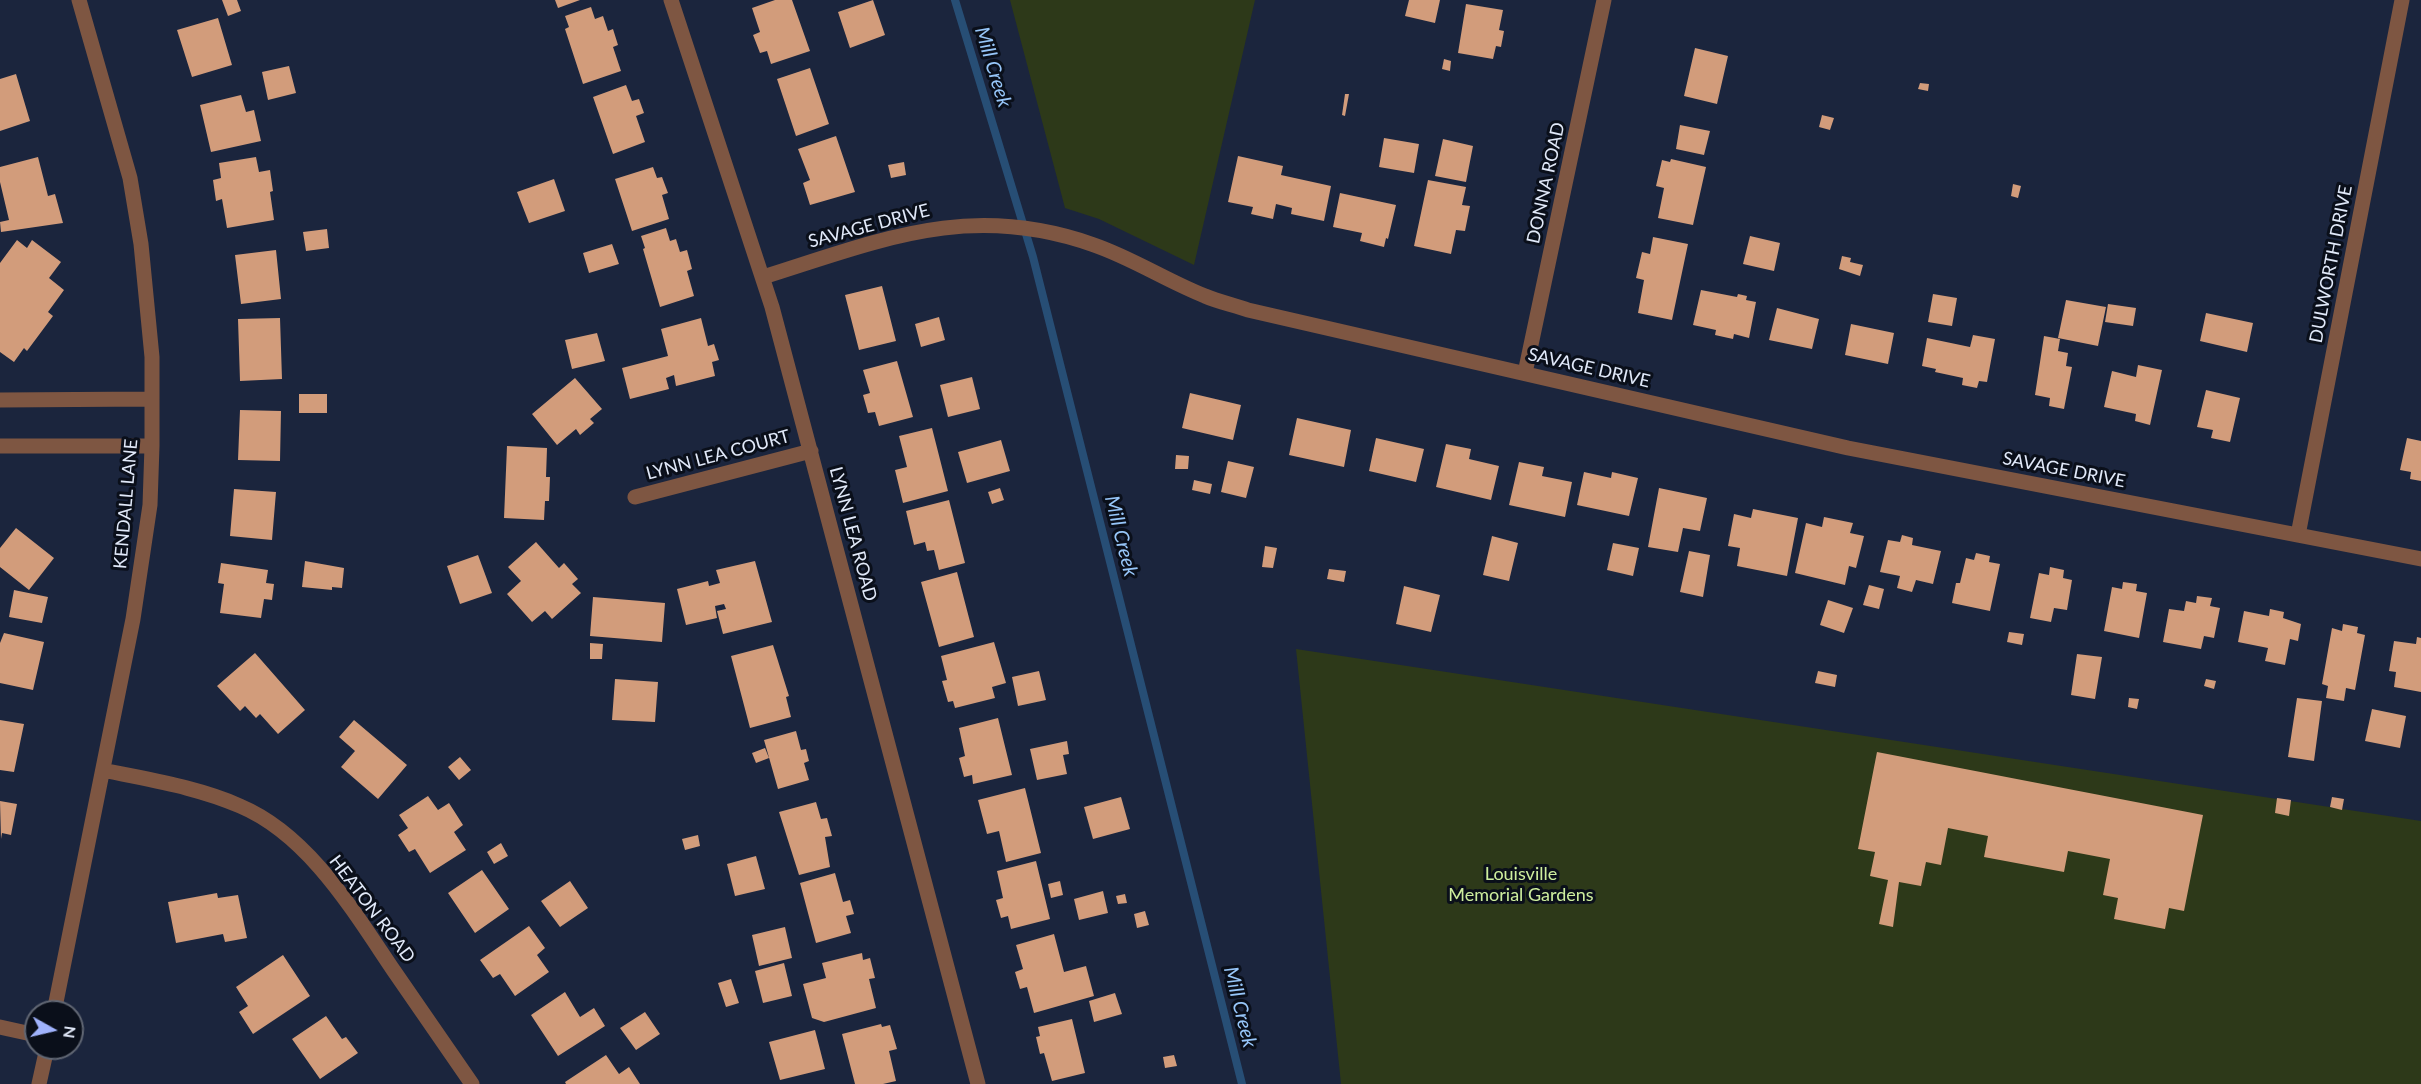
<!DOCTYPE html>
<html>
<head>
<meta charset="utf-8">
<style>
  body { margin:0 }
  #map { position:relative; width:2421px; height:1084px; overflow:hidden; background:#1b253d; font-family:Lato,sans-serif }
  canvas { display:block }
  .north { position:absolute; left:24px; top:1000px; width:60px; height:60px; box-sizing:border-box; background:#0a0f1a; border:2px solid #606673; border-radius:50%; rotate:98deg; font-size:16px; font-weight:700; line-height:24px; text-align:center; color:#e1e9f9 }
  .north::after { content:''; display:block; margin:auto; width:21px; height:27px; background:#a0b3fd; clip-path:polygon(50% 0,100% 100%,50% 72%,0 100%) }
</style>
</head>
<body>
<div id="map">
<canvas width="2421" height="1084"></canvas>
<div class="north">N</div>
</div>
<script>
const context = document.querySelector('canvas').getContext('2d');
context.lineJoin = 'round';
function paint(path, color) {
  context.fillStyle = color;
  context.fill(path, 'evenodd');
}
function strokePath(path, color, width, dash) {
  context.strokeStyle = color;
  context.lineWidth = width;
  context.lineCap = dash ? 'butt' : 'round';
  context.setLineDash(dash || []);
  context.stroke(path);
}
function write(font, color, halo, rows, align = 'center') {
  context.font = font + ' Lato,sans-serif';
  context.lineWidth = 6;
  context.setLineDash([]);
  context.textBaseline = 'middle';
  context.strokeStyle = halo;
  context.fillStyle = color;
  for (const [text, x, y, turn = 0] of rows) {
    context.save();
    context.translate(x, y);
    context.rotate((+turn || 0) * Math.PI / 180);
    context.textAlign = isNaN(turn) ? turn : align;
    if (halo) context.strokeText(text, 0, 0);
    context.fillText(text, 0, 0);
    context.restore();
  }
}
const green = new Path2D(`
  M 1010,0 L 1255,0 L 1194,265 L 1099,219 L 1065,208 Z
  M 1296,649 L 2421,821 L 2421,1084 L 1341,1084 Z`);
const stream = new Path2D(`
  M 955,0 L 1033,257 L 1242,1084`);
const building = new Path2D(`
  M 222,0 L 237,0 L 241,11 L 228,16 Z
  M 555,0 L 580,0 L 558,8 Z
  M 775,0 L 792,0 L 810,51 L 771,64 L 767,51 L 760,53 L 753,35 L 760,32 L 752,8 Z
  M 873,0 L 885,35 L 850,48 L 838,12 Z
  M 1409,0 L 1440,0 L 1435,23 L 1405,16 Z
  M 1466,4 L 1503,10 L 1499,30 L 1504,31 L 1501,47 L 1496,46 L 1493,59 L 1458,53 Z
  M 591,7 L 595,19 L 603,16 L 608,31 L 613,29 L 618,45 L 613,47 L 621,71 L 583,84 L 565,29 L 569,27 L 565,16 Z
  M 218,18 L 232,65 L 192,77 L 177,30 Z
  M 1695,48 L 1728,56 L 1717,104 L 1684,96 Z
  M 1444,59 L 1451,61 L 1450,71 L 1442,69 Z
  M 289,66 L 296,93 L 268,100 L 262,72 Z
  M 810,68 L 829,124 L 796,136 L 777,79 Z
  M 16,74 L 30,121 L 0,131 L 0,79 Z
  M 1920,83 L 1929,84 L 1928,91 L 1918,89 Z
  M 626,85 L 632,101 L 639,99 L 644,113 L 636,116 L 645,142 L 613,154 L 593,97 Z
  M 1345,94 L 1349,94 L 1345,116 L 1342,115 Z
  M 241,95 L 246,112 L 254,110 L 261,141 L 211,152 L 200,105 Z
  M 1822,115 L 1834,118 L 1830,130 L 1819,127 Z
  M 1680,125 L 1710,131 L 1704,155 L 1676,149 Z
  M 836,136 L 855,192 L 810,205 L 803,183 L 810,180 L 798,149 Z
  M 1384,138 L 1419,144 L 1414,173 L 1379,167 Z
  M 1443,139 L 1473,146 L 1466,182 L 1435,176 Z
  M 1238,156 L 1283,166 L 1281,175 L 1331,186 L 1324,221 L 1291,214 L 1292,208 L 1276,204 L 1273,219 L 1251,214 L 1253,207 L 1228,202 Z
  M 38,157 L 48,196 L 55,194 L 63,223 L 1,232 L 0,222 L 9,220 L 0,182 L 0,167 Z
  M 256,157 L 259,172 L 270,170 L 273,191 L 270,192 L 274,220 L 227,228 L 222,199 L 216,201 L 213,180 L 221,178 L 219,163 Z
  M 1671,159 L 1706,167 L 1693,225 L 1658,218 L 1664,188 L 1656,186 L 1662,160 L 1670,162 Z
  M 904,162 L 906,175 L 891,178 L 888,165 Z
  M 653,167 L 657,178 L 662,177 L 668,193 L 662,195 L 669,219 L 632,231 L 615,179 Z
  M 554,179 L 565,211 L 529,223 L 517,192 Z
  M 1428,180 L 1466,187 L 1462,205 L 1470,206 L 1465,231 L 1456,230 L 1451,254 L 1414,246 Z
  M 2013,184 L 2021,186 L 2018,198 L 2011,196 Z
  M 1340,193 L 1396,205 L 1388,239 L 1386,238 L 1384,247 L 1360,241 L 1362,233 L 1333,227 Z
  M 666,228 L 670,241 L 676,239 L 680,252 L 687,250 L 692,269 L 687,271 L 694,296 L 660,307 L 643,249 L 645,248 L 641,236 Z
  M 327,229 L 329,248 L 306,251 L 303,232 Z
  M 1750,236 L 1780,243 L 1774,271 L 1743,264 Z
  M 1653,237 L 1688,244 L 1672,320 L 1638,313 L 1644,280 L 1636,278 L 1642,252 L 1650,254 Z
  M 17,240 L 27,248 L 32,240 L 61,262 L 49,278 L 64,290 L 48,312 L 53,316 L 27,351 L 24,348 L 14,362 L 0,352 L 0,263 Z
  M 612,244 L 619,264 L 589,273 L 583,253 Z
  M 276,250 L 281,299 L 241,304 L 235,255 Z
  M 1842,256 L 1851,258 L 1850,262 L 1863,265 L 1860,276 L 1839,269 Z
  M 882,286 L 896,341 L 859,350 L 845,295 Z
  M 1701,290 L 1737,297 L 1738,294 L 1747,296 L 1746,300 L 1756,302 L 1749,338 L 1734,334 L 1733,339 L 1715,335 L 1716,330 L 1693,325 Z
  M 1933,294 L 1957,298 L 1952,326 L 1928,322 Z
  M 2066,300 L 2106,307 L 2098,346 L 2058,338 Z
  M 2108,304 L 2136,308 L 2133,326 L 2105,322 Z
  M 1777,308 L 1819,319 L 1812,349 L 1769,340 Z
  M 2206,313 L 2253,323 L 2247,352 L 2200,341 Z
  M 939,317 L 945,340 L 921,347 L 915,324 Z
  M 280,318 L 282,379 L 240,381 L 238,319 Z
  M 701,318 L 708,346 L 714,344 L 719,360 L 712,362 L 715,376 L 676,386 L 674,375 L 666,378 L 669,389 L 630,399 L 622,368 L 668,356 L 661,329 Z
  M 1851,324 L 1894,333 L 1888,364 L 1845,355 Z
  M 597,333 L 605,361 L 572,369 L 565,340 Z
  M 1973,335 L 1995,339 L 1987,382 L 1979,381 L 1977,388 L 1962,385 L 1963,378 L 1935,372 L 1936,369 L 1922,366 L 1927,338 L 1970,347 Z
  M 2044,336 L 2060,339 L 2058,351 L 2068,353 L 2066,366 L 2072,367 L 2064,409 L 2049,406 L 2050,398 L 2035,395 Z
  M 897,361 L 913,417 L 879,426 L 875,412 L 868,413 L 863,395 L 870,393 L 863,370 Z
  M 2138,365 L 2162,370 L 2150,425 L 2135,421 L 2136,414 L 2104,407 L 2112,371 L 2136,377 Z
  M 972,377 L 980,409 L 948,417 L 940,385 Z
  M 575,378 L 602,409 L 590,419 L 594,423 L 580,435 L 576,429 L 557,445 L 532,414 Z
  M 2206,390 L 2240,398 L 2230,442 L 2211,438 L 2213,430 L 2197,427 Z
  M 1190,393 L 1241,405 L 1233,440 L 1182,428 Z
  M 299,394 L 327,394 L 327,413 L 299,413 Z
  M 240,410 L 281,411 L 280,461 L 238,460 Z
  M 1297,418 L 1351,430 L 1344,467 L 1289,455 Z
  M 932,428 L 948,491 L 903,503 L 895,470 L 907,467 L 899,436 Z
  M 1376,438 L 1424,449 L 1416,482 L 1369,471 Z
  M 2407,438 L 2421,441 L 2421,481 L 2410,479 L 2411,472 L 2400,470 Z
  M 1001,440 L 1010,471 L 967,483 L 958,452 Z
  M 1446,444 L 1471,449 L 1469,459 L 1499,466 L 1491,500 L 1436,487 Z
  M 507,446 L 547,448 L 546,477 L 550,477 L 549,501 L 545,501 L 544,520 L 504,518 Z
  M 1176,455 L 1189,456 L 1188,469 L 1175,469 Z
  M 1228,461 L 1254,467 L 1246,498 L 1221,492 Z
  M 1519,462 L 1544,467 L 1542,476 L 1572,482 L 1565,517 L 1509,505 Z
  M 1584,472 L 1611,478 L 1612,472 L 1638,478 L 1629,516 L 1577,505 Z
  M 1194,480 L 1212,484 L 1210,494 L 1192,490 Z
  M 1000,488 L 1004,500 L 992,504 L 988,492 Z
  M 1659,488 L 1707,498 L 1700,531 L 1683,528 L 1678,552 L 1648,547 Z
  M 234,489 L 276,492 L 272,540 L 230,536 Z
  M 949,500 L 965,563 L 939,570 L 934,550 L 927,551 L 925,542 L 914,545 L 906,511 Z
  M 1753,509 L 1798,518 L 1787,576 L 1737,566 L 1740,548 L 1728,546 L 1734,514 L 1751,518 Z
  M 1824,517 L 1853,523 L 1850,533 L 1864,536 L 1856,568 L 1849,566 L 1845,585 L 1795,573 L 1806,523 L 1822,527 Z
  M 16,528 L 54,558 L 29,590 L 0,567 L 0,548 Z
  M 1902,535 L 1913,538 L 1912,545 L 1941,551 L 1933,584 L 1916,580 L 1912,592 L 1897,588 L 1900,576 L 1880,572 L 1888,540 L 1900,542 Z
  M 1492,536 L 1518,543 L 1509,581 L 1483,575 Z
  M 536,542 L 559,568 L 564,563 L 578,579 L 572,584 L 581,593 L 552,619 L 545,611 L 532,622 L 507,594 L 521,581 L 508,567 Z
  M 1613,543 L 1639,548 L 1633,576 L 1607,570 Z
  M 1265,546 L 1277,548 L 1273,568 L 1262,567 Z
  M 1689,551 L 1710,555 L 1703,597 L 1680,592 Z
  M 1976,553 L 1990,556 L 1989,562 L 2000,564 L 1990,611 L 1952,603 L 1956,583 L 1960,583 L 1966,558 L 1974,560 Z
  M 478,555 L 492,593 L 460,604 L 447,566 Z
  M 305,561 L 344,568 L 342,588 L 332,587 L 332,590 L 302,587 Z
  M 755,561 L 772,622 L 723,634 L 717,611 L 726,609 L 724,604 L 715,606 L 717,618 L 686,625 L 677,589 L 708,581 L 709,586 L 720,583 L 716,570 Z
  M 221,563 L 268,570 L 266,583 L 274,584 L 272,600 L 264,599 L 261,618 L 220,613 L 224,584 L 218,583 Z
  M 2050,567 L 2064,570 L 2063,578 L 2072,580 L 2067,610 L 2054,608 L 2051,622 L 2030,618 L 2039,573 L 2049,575 Z
  M 1329,569 L 1346,571 L 1344,582 L 1327,579 Z
  M 957,572 L 974,637 L 939,647 L 921,582 Z
  M 2123,582 L 2137,584 L 2136,591 L 2147,593 L 2139,638 L 2104,631 L 2112,587 L 2122,589 Z
  M 1869,585 L 1884,589 L 1879,609 L 1863,605 Z
  M 1404,586 L 1440,595 L 1431,632 L 1396,624 Z
  M 14,590 L 48,597 L 42,623 L 9,617 Z
  M 2197,596 L 2212,598 L 2210,606 L 2220,608 L 2214,638 L 2204,636 L 2201,649 L 2163,642 L 2169,609 L 2184,611 L 2186,601 L 2196,603 Z
  M 593,597 L 665,603 L 662,642 L 590,636 Z
  M 1828,600 L 1853,608 L 1844,633 L 1820,625 Z
  M 2270,609 L 2284,612 L 2283,618 L 2301,624 L 2298,641 L 2290,639 L 2285,665 L 2265,661 L 2268,648 L 2238,642 L 2244,611 L 2269,616 Z
  M 2343,624 L 2358,627 L 2357,633 L 2365,635 L 2355,690 L 2346,688 L 2344,701 L 2326,698 L 2328,686 L 2322,684 L 2332,628 L 2342,631 Z
  M 2009,632 L 2024,634 L 2022,645 L 2007,642 Z
  M 4,633 L 44,642 L 33,690 L 0,683 L 0,643 Z
  M 2417,637 L 2421,638 L 2421,692 L 2394,687 L 2396,672 L 2389,671 L 2394,641 L 2416,644 Z
  M 994,642 L 1006,683 L 992,687 L 995,698 L 955,708 L 953,701 L 948,702 L 942,681 L 947,680 L 941,656 Z
  M 590,643 L 603,644 L 602,659 L 590,659 Z
  M 773,645 L 789,696 L 786,697 L 791,717 L 750,728 L 731,656 Z
  M 255,653 L 305,710 L 278,734 L 260,714 L 256,718 L 245,706 L 240,711 L 217,686 Z
  M 2077,654 L 2102,657 L 2095,699 L 2071,695 Z
  M 1039,671 L 1046,700 L 1018,706 L 1012,677 Z
  M 1818,671 L 1837,675 L 1835,687 L 1815,683 Z
  M 615,679 L 658,682 L 655,722 L 612,720 Z
  M 2206,679 L 2216,681 L 2214,689 L 2204,686 Z
  M 2129,698 L 2139,699 L 2137,709 L 2128,707 Z
  M 2297,698 L 2322,701 L 2314,761 L 2288,757 Z
  M 2372,709 L 2406,716 L 2400,748 L 2365,741 Z
  M 998,718 L 1012,775 L 973,784 L 972,775 L 964,777 L 959,758 L 965,756 L 959,728 Z
  M 0,720 L 24,724 L 14,772 L 0,770 Z
  M 354,720 L 407,765 L 378,799 L 341,767 L 355,751 L 339,737 Z
  M 796,731 L 801,750 L 806,749 L 809,761 L 804,763 L 809,780 L 778,789 L 764,740 Z
  M 1067,741 L 1069,754 L 1063,755 L 1067,774 L 1037,780 L 1030,749 Z
  M 765,748 L 769,758 L 756,763 L 752,753 Z
  M 1877,752 L 2203,815 L 2184,911 L 2169,908 L 2165,929 L 2114,919 L 2118,898 L 2103,895 L 2110,859 L 2068,851 L 2064,872 L 1984,857 L 1988,836 L 1948,828 L 1941,865 L 1926,862 L 1921,886 L 1899,882 L 1893,927 L 1879,924 L 1888,880 L 1870,876 L 1875,852 L 1858,849 Z
  M 460,757 L 471,770 L 459,780 L 448,767 Z
  M 1025,788 L 1041,853 L 1006,862 L 999,831 L 987,834 L 978,800 Z
  M 428,796 L 438,810 L 449,803 L 463,825 L 454,832 L 466,850 L 430,873 L 415,849 L 409,852 L 398,835 L 408,828 L 399,815 Z
  M 1121,797 L 1130,829 L 1093,839 L 1084,807 Z
  M 2332,797 L 2344,799 L 2342,810 L 2330,807 Z
  M 2277,798 L 2291,800 L 2289,816 L 2275,813 Z
  M 0,801 L 17,804 L 11,835 L 2,833 L 1,839 Z
  M 816,802 L 821,819 L 827,818 L 832,836 L 825,837 L 830,867 L 799,875 L 779,812 Z
  M 698,835 L 700,846 L 685,850 L 682,839 Z
  M 501,843 L 508,856 L 494,864 L 487,852 Z
  M 756,856 L 765,889 L 735,896 L 727,864 Z
  M 1036,861 L 1050,919 L 1011,929 L 1008,916 L 1001,918 L 996,900 L 1003,898 L 997,871 Z
  M 482,870 L 509,909 L 475,933 L 448,893 Z
  M 835,873 L 843,902 L 850,900 L 854,914 L 846,916 L 851,933 L 816,943 L 800,883 Z
  M 570,881 L 588,908 L 560,927 L 541,901 Z
  M 1060,881 L 1063,895 L 1051,898 L 1048,884 Z
  M 1103,891 L 1108,913 L 1079,920 L 1074,899 Z
  M 217,893 L 218,898 L 238,895 L 247,938 L 225,942 L 223,934 L 176,943 L 168,902 Z
  M 1125,894 L 1127,903 L 1118,904 L 1116,896 Z
  M 1145,911 L 1149,925 L 1137,928 L 1134,914 Z
  M 529,926 L 545,948 L 537,955 L 549,972 L 515,996 L 500,974 L 493,978 L 480,960 Z
  M 785,927 L 792,958 L 759,966 L 752,935 Z
  M 1054,934 L 1064,972 L 1086,966 L 1094,996 L 1034,1013 L 1027,987 L 1020,989 L 1015,972 L 1023,969 L 1016,945 Z
  M 862,953 L 863,960 L 870,958 L 875,978 L 869,979 L 876,1008 L 824,1022 L 812,1018 L 803,984 L 826,978 L 822,963 Z
  M 283,955 L 310,996 L 253,1034 L 239,1012 L 248,1006 L 236,987 Z
  M 784,963 L 792,996 L 763,1003 L 755,971 Z
  M 731,979 L 739,1003 L 726,1007 L 718,983 Z
  M 565,992 L 580,1017 L 594,1008 L 605,1026 L 558,1056 L 531,1015 Z
  M 1115,993 L 1122,1014 L 1094,1022 L 1089,1001 Z
  M 645,1012 L 660,1034 L 636,1050 L 620,1028 Z
  M 326,1016 L 342,1039 L 346,1037 L 358,1053 L 320,1079 L 292,1039 Z
  M 1072,1019 L 1085,1073 L 1052,1081 L 1044,1053 L 1040,1054 L 1036,1037 L 1040,1036 L 1038,1027 Z
  M 881,1024 L 882,1027 L 890,1025 L 897,1049 L 889,1051 L 896,1081 L 883,1084 L 855,1084 L 842,1034 Z
  M 815,1030 L 825,1069 L 780,1080 L 769,1042 Z
  M 606,1055 L 619,1074 L 629,1067 L 640,1084 L 566,1084 L 565,1082 Z
  M 1174,1055 L 1177,1066 L 1165,1068 L 1163,1057 Z`);
const minor = new Path2D(`
  M 671,0 L 772,307 L 978,1084
  M 763,277 C 881,240 970,201 1094,245 C 1132,258 1167,281 1205,296 C 1219,302 1234,305 1248,310 L 1848,448 L 2421,559
  M 1525,373 L 1604,0
  M 0,400 L 152,399
  M 0,446 L 152,446
  M 635,497 L 811,451
  M 2298,535 L 2402,0
  M 103,770 C 149,780 197,787 240,806 C 309,835 354,912 394,971 C 420,1009 446,1046 472,1084
  M 54,1012 L 133,619 L 150,505 L 152,446 L 152,357 L 141,244 L 130,178 L 79,0
  M 0,1027 L 36,1035
  M 39,1084 L 47,1048`);
const streetNames = [
  ["DONNA ROAD",1546,183,-78],
  ["SAVAGE DRIVE",869,226,-15],
  ["DULWORTH DRIVE",2331,264,-79],
  ["SAVAGE DRIVE",1589,368,13],
  ["LYNN LEA COURT",718,455,-15],
  ["SAVAGE DRIVE",2064,470,11],
  ["KENDALL LANE",126,504,-85],
  ["LYNN LEA ROAD",853,534,75],
  ["HEATON ROAD",372,909,53]
];
const parkNames = [
  ["Louisville",1521,874],
  ["Memorial Gardens",1521,895]
];
const waterNames = [
  ["Mill Creek",993,67,73],
  ["Mill Creek",1121,536,76],
  ["Mill Creek",1240,1007,76]
];
paint(green, '#2d3919');
strokePath(stream, '#274e75', 8);
paint(building, '#d29c7b');
strokePath(minor, '#7e5642', 15);
write('18px', '#e1e9f9', '#0a0f1a', streetNames);
write('18px', '#ceee9e', '#0a0f1a', parkNames);
write('italic 20px', '#97c6f9', '#0a0f1a', waterNames);
</script>
</body>
</html>
